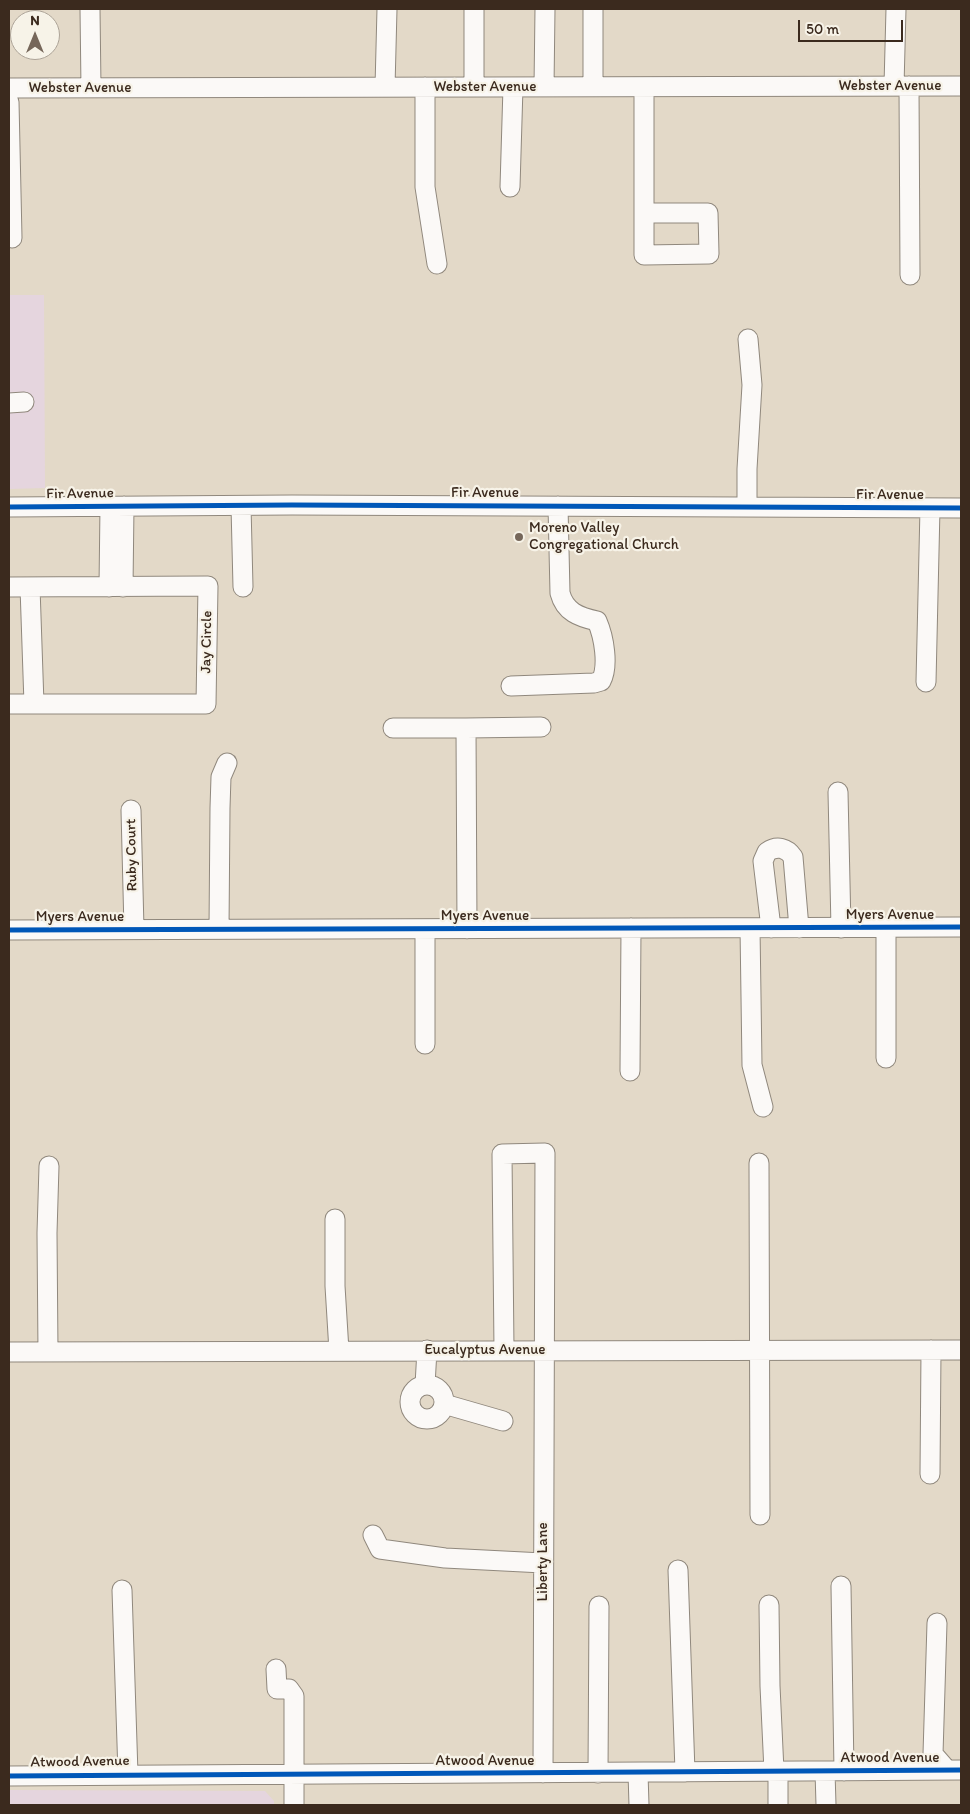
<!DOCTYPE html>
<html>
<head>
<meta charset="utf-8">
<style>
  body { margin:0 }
  #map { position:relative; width:970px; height:1814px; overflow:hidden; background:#e3d9c8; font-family:Itim,sans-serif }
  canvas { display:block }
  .frame { position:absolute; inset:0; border:10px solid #3b2a1e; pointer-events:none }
  .north { position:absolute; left:10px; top:10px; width:50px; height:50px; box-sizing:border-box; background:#f7f3e8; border:1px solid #aca397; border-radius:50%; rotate:0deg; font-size:14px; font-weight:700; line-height:20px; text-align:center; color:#3b2a1e }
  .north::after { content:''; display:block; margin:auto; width:18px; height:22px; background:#76675a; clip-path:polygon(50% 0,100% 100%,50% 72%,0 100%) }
  .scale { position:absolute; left:798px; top:20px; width:105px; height:22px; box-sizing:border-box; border:2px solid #3b2a1e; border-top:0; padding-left:6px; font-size:15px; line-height:18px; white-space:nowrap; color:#3b2a1e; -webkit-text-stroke:4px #f7f3e8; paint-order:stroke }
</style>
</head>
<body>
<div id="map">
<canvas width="970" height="1814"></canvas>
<div class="frame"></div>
<div class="north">N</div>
<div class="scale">50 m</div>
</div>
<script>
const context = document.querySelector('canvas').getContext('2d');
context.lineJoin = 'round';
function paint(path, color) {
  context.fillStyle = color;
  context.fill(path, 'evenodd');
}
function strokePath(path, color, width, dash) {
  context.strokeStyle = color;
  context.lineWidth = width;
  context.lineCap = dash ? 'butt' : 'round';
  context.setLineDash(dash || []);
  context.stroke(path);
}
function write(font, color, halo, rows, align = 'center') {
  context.font = font + ' Itim,sans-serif';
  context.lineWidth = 4.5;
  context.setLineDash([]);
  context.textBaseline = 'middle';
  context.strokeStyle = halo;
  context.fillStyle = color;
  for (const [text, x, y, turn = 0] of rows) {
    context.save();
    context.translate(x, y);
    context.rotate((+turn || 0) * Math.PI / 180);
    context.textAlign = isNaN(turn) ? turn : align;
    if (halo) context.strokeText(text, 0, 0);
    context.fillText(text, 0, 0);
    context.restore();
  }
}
const built = new Path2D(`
  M 9,295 L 44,295 L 45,488 L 9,489 Z
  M 9,1790 L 265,1791 L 274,1801 L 274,1805 L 9,1805 Z`);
const minor = new Path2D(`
  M 90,9 L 91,88
  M 894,86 L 896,9
  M 909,86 L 910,275
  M 385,87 L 387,9
  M 425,87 L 425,187 L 437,264
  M 474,87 L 474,9
  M 544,87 L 545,9
  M 593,87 L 593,9
  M 9,88 L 961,86
  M 9,102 L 12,238
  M 510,187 L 513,87
  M 644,213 L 708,213 L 709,254 L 644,255 L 644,87
  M 9,403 L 24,402
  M 241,506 L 243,587
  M 9,507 L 292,505 L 961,508
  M 747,507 L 747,469 L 752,385 L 748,339
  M 9,587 L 208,586 L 206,704 L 9,704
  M 30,587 L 34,704
  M 109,587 L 110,506
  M 123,587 L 124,506
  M 926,682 L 930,508
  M 511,686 L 594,683 L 601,681 C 609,666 604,637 597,621 C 579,617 565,612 560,593 L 558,506
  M 393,728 L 466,728 L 467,929
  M 466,728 L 541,727
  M 838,792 L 841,928
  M 131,810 L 134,929
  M 750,928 L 752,1065 L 763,1107
  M 771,928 L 763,861 L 767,852 C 777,845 787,848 793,857 L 799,928
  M 886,928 L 886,1058
  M 219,929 L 220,808 L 221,777 L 227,763
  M 9,930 L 961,927
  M 425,1044 L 425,929
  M 630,1071 L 631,928
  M 759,1163 L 760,1515
  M 335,1219 L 335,1286 L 339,1351
  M 504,1350 L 502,1154 L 545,1153 L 543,1773
  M 9,1352 L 961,1350
  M 48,1352 L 47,1233 L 49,1166
  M 425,1385 L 427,1350
  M410 1402a17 17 0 1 1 34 0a17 17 0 1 1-34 0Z
  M 444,1404 L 503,1421
  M 930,1474 L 931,1350
  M 373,1535 L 380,1549 L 445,1558 L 543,1563
  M 678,1570 L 685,1772
  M 841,1586 L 844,1771
  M 122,1590 L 128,1774
  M 769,1605 L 770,1686 L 774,1771
  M 937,1623 L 933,1754 L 947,1770
  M 276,1669 L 277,1689 L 289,1689 L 294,1696 L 294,1805
  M 778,1771 L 778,1805
  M 825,1771 L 826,1805
  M 598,1773 L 599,1606
  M 638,1773 L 639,1805
  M 9,1776 L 961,1770`);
const cycleway = new Path2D(`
  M 9,507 L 292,505 L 961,508
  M 9,930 L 961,927
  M 9,1776 L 961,1770`);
const markers = [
  [519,537,5,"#76675a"]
];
const streetNames = [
  ["Webster Avenue",890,86],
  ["Webster Avenue",485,87],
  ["Webster Avenue",80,88],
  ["Fir Avenue",485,493],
  ["Fir Avenue",80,494,-1],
  ["Fir Avenue",890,495],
  ["Jay Circle",207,642,-89],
  ["Ruby Court",132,855,-91],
  ["Myers Avenue",890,915],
  ["Myers Avenue",485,916],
  ["Myers Avenue",80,917],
  ["Eucalyptus Avenue",485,1350],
  ["Liberty Lane",543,1562,-90],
  ["Atwood Avenue",890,1758],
  ["Atwood Avenue",485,1761],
  ["Atwood Avenue",80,1762,-1]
];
const poiNames = [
  ["Moreno Valley",529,528],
  ["Congregational Church",529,545]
];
paint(built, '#e5d5de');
strokePath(minor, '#90887d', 21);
strokePath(minor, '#fbf9f7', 19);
strokePath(cycleway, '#0057b8', 5);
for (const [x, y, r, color] of markers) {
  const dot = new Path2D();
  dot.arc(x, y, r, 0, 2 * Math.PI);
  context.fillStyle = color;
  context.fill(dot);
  strokePath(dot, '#f7f3e8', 2);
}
write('15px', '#3b2a1e', '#f7f3e8', streetNames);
write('15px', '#3b2a1e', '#f7f3e8', poiNames, 'left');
</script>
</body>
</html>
